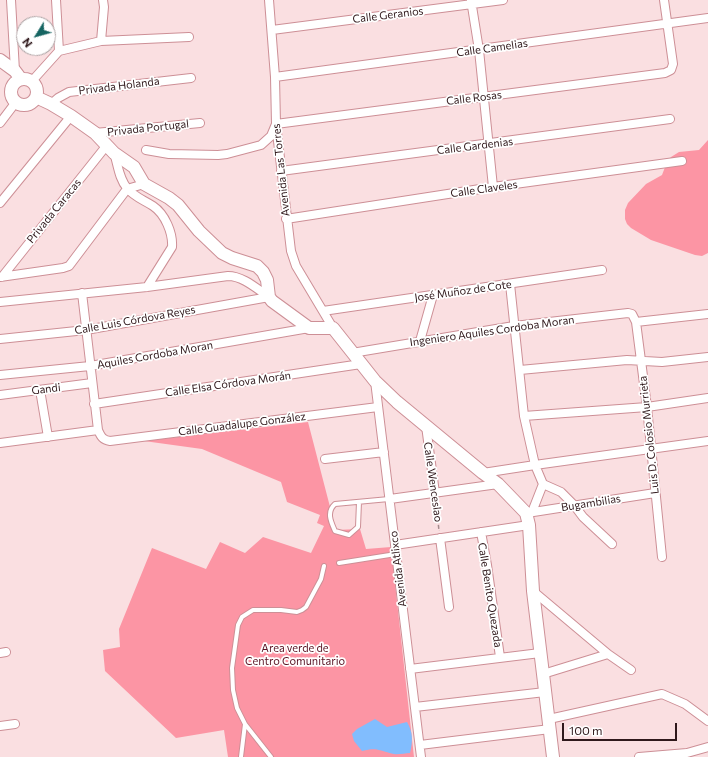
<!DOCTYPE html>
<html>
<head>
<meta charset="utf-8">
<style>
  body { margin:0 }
  #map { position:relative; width:708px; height:757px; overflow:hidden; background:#fadfe1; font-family:Commissioner,sans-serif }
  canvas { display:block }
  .north { position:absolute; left:16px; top:16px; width:40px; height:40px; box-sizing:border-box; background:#fff; border:1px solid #aca3a4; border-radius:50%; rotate:233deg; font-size:11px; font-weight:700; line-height:16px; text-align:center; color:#2f181b }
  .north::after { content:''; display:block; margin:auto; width:14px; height:18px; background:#166562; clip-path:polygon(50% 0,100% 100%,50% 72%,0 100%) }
  .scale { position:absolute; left:562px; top:723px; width:115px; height:18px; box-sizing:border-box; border:2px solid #2f181b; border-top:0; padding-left:5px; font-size:12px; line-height:14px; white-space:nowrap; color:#2f181b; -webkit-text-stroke:3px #fff; paint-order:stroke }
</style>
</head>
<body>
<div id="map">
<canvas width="708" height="757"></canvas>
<div class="north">N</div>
<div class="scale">100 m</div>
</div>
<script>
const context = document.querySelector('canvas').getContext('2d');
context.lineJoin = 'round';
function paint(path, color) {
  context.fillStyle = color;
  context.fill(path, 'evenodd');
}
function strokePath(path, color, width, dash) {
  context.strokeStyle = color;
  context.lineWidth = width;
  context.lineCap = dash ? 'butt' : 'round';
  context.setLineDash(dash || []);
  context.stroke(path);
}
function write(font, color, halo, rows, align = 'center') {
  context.font = font + ' Commissioner,sans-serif';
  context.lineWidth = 3.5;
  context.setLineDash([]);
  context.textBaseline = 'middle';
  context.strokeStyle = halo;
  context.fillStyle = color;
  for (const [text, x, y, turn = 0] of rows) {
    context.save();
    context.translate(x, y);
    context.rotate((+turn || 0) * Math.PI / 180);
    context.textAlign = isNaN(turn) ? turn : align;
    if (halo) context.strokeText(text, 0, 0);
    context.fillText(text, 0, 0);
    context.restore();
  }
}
const green = new Path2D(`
  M 708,140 L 708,253 L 702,256 L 695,255 L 651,240 L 631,228 L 627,224 L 625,219 L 625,210 L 628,203 L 646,184 L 662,175 L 667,162 L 671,157 L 679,152 L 699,150 Z
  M 308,422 L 336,530 L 360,529 L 366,549 L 391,547 L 414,757 L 228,757 L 224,730 L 176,738 L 105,671 L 103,650 L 120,647 L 119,629 L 152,548 L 206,569 L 220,542 L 245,553 L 263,537 L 311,553 L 324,526 L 317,523 L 320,515 L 287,502 L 281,482 L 202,449 L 144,441 Z`);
const water = new Path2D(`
  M 375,719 L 387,727 L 407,722 C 413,732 413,741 410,753 C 405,753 398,755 394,754 C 379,751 378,747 362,751 L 354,741 L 352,734 L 357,729 Z`);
const path = new Path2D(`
  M 436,501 L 439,531`);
const lane = new Path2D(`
  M 359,502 L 358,527 L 349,535 L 335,531 C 331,522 326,512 335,504 L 389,499
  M 339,563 L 396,554
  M 245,724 L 271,757
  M 241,757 L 245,724 L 237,708 L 233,690 L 232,668 L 238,625 L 242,617 L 253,610 L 281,610 L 297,612 L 302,610 L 306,607 L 321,579 L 324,566`);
const street = new Path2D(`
  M 11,0 L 15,71
  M 56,0 L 59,51
  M 269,0 L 275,77 L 276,124 L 291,251 L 296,266 L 333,328
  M 471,0 L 479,50 L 493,187
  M 272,30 L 503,0
  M 101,41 L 104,7 L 103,0
  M 275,77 L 708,18
  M 32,81 L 59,51 L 101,41 L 189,37
  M 51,104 L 58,98 L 69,92 L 191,78
  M 0,123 L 16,102
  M 95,133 L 200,123
  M 146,150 L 169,154 L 218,155 L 227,154 L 261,145 L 271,136 L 276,124 L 665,73 L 671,70 L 673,64 L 664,0
  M 114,153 C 118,165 119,179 127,188 C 134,197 144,200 153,206 C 165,214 173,233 172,247 L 147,287
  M 281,171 L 670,119
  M 0,203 L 71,116
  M 286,219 L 493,187 L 682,161
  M 0,277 L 63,268 L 69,266 L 127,189 L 144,184
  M 2,277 L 107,145
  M 510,284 L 524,416 L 535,465 L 543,484 L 532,512
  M 82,293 L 98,430 C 101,437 103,440 110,441 L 378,407
  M 0,302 L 147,287 L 228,276 C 243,276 257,289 269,297
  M 323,311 L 602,270
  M 636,322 L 708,314
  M 0,339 L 86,330 L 269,297
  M 420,341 L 433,295
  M 352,353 L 514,326 L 628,313 L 632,314 L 636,322 L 647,407 L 662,557
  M 520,370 L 627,360 L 662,362 L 708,357
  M 0,375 L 90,366 L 309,328
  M 375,381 L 421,757
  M 40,390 L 48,437
  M 0,395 L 92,383
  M 94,404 L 361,364
  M 524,416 L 647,407 L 708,398
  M 426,426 L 435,493
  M 0,443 L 98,430
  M 325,459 L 384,452
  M 483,473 L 535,465 L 708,441
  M 543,484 L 561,492 L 574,505 L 583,517 L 612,544
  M 390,499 L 498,484
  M 527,513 L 655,493
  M 481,532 L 487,565 L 500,657
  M 440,538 L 449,607
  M 395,545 L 529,525
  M 533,591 L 608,654 L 631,670
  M 0,653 L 6,652
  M 410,669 L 540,653
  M 543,674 L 608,654
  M 415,707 L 545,692
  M 549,719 L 662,694 L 685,704 L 708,721
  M 0,726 L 15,724
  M 420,745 L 550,729
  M 639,757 L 687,753 L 708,747`);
const secondary = new Path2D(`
  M 0,60 L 15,71 L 21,79
  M11 92a13 13 0 1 1 26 0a13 13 0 1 1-26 0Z
  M 36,97 L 51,104 L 71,116 L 95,133 L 114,153 L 134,167 L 144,184 L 169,198 L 178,205 L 199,231 L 222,253 L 232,258 L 257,266 L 263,272 L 267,280 L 269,297 L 272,301 L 309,328 L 333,328 L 375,381 L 397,402 L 483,473 L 498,484 L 526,513 L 529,525 L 533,591 L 553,757`);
const streetNames = [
  ["Calle Geranios",388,15,-7],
  ["Calle Camelias",492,48,-8],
  ["Privada Holanda",119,86,-7],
  ["Calle Rosas",474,98,-7],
  ["Privada Portugal",148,128,-6],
  ["Calle Gardenias",475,146,-7],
  ["Avenida Las Torres",281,170,-96],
  ["Calle Claveles",484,189,-8],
  ["Privada Caracas",54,211,-51],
  ["José Muñoz de Cote",463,291,-8],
  ["Calle Luis Córdova Reyes",135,320,-10],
  ["Ingeniero Aquiles Cordoba Moran",492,331,-8],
  ["Aquiles Cordoba Moran",155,355,-10],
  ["Calle Elsa Córdova Morán",228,384,-8],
  ["Gandi",46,389,-7],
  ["Calle Guadalupe González",242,424,-7],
  ["Luis D. Colosio Murrieta",649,435,-96],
  ["Calle Wenceslao",433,482,82],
  ["Bugambilias",591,503,-9],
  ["Avenida Atlixco",398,569,-97],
  ["Calle Benito Quezada",490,595,81]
];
const parkNames = [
  ["Area verde de",295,648],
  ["Centro Comunitario",295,661]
];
paint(green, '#fc95a4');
paint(water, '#81bdfe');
strokePath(lane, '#cd8f96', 6);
strokePath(street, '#cd8f96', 10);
strokePath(secondary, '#cd8f96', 14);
strokePath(path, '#a58c8e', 1.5, [4, 2]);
strokePath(lane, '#fff', 4);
strokePath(street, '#fff', 8);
strokePath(secondary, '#fff', 12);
write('11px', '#2f181b', '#fff', streetNames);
write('11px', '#591223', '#fff', parkNames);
</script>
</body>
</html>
